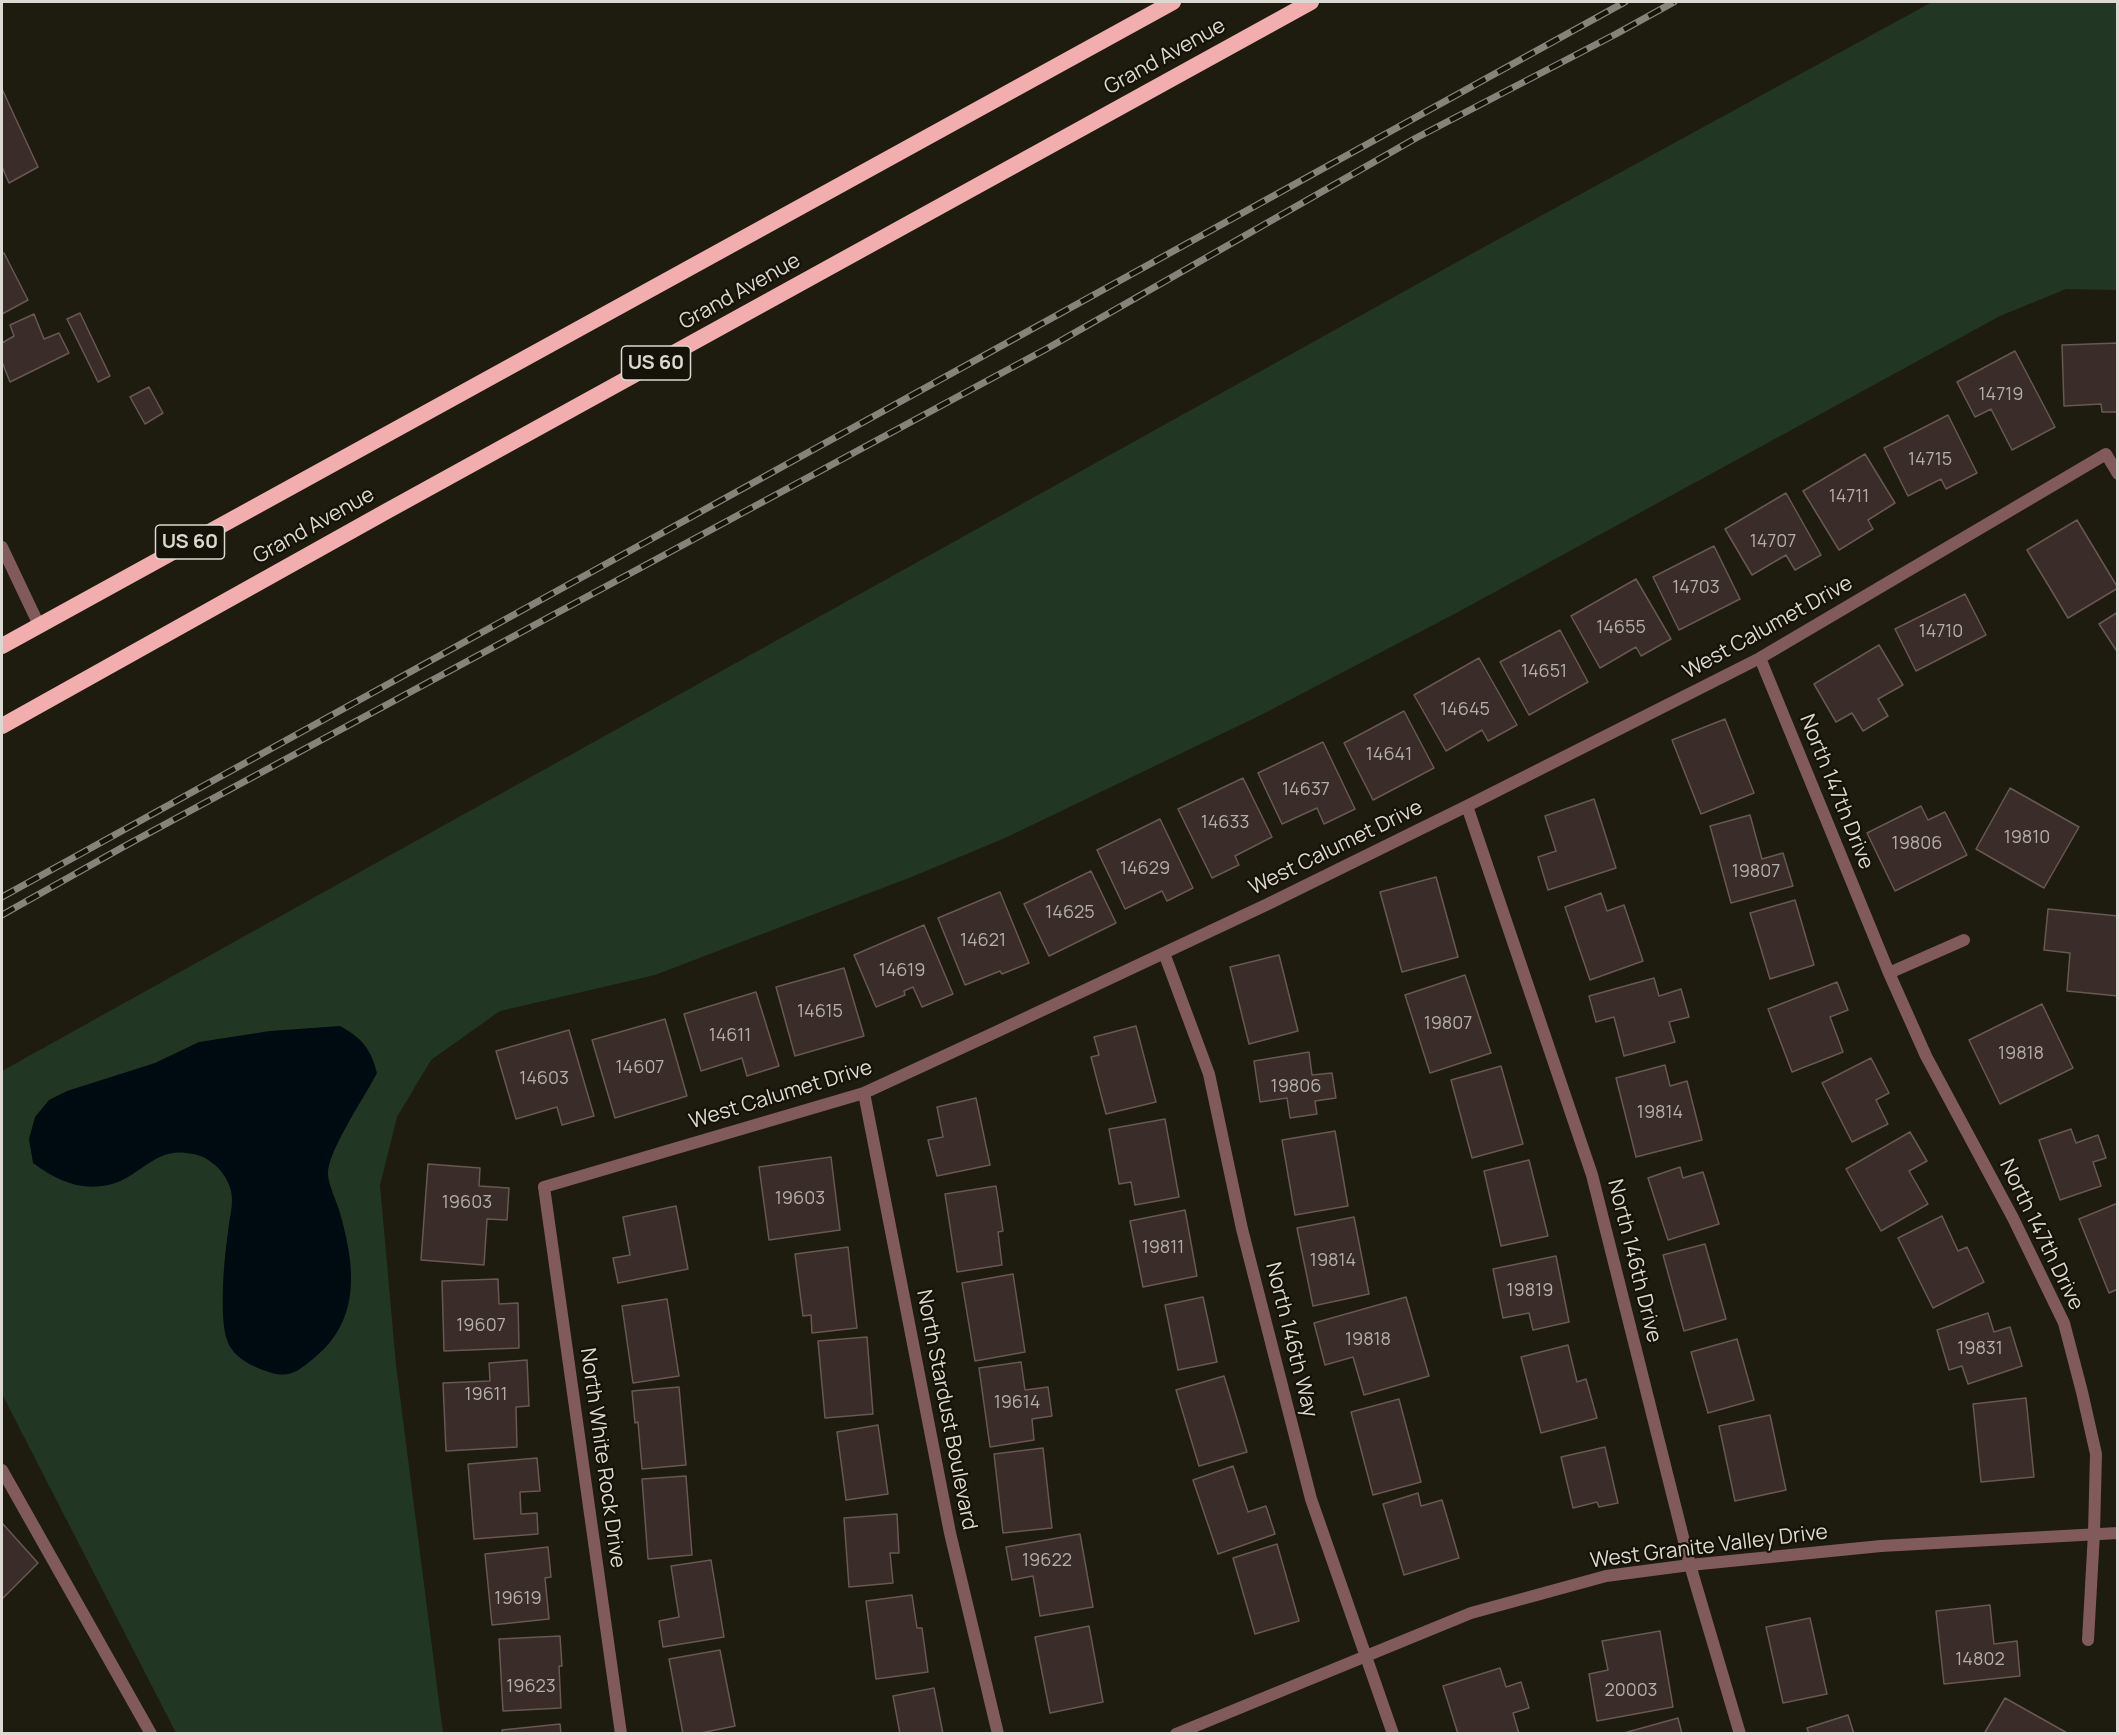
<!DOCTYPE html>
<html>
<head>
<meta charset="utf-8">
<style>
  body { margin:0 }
  #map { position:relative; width:2119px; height:1735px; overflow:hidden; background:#1e1b0f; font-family:Manrope,sans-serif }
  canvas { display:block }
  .frame { position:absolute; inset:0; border:3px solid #dbd9d1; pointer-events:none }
</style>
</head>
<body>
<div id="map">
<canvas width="2119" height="1735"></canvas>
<div class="frame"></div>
</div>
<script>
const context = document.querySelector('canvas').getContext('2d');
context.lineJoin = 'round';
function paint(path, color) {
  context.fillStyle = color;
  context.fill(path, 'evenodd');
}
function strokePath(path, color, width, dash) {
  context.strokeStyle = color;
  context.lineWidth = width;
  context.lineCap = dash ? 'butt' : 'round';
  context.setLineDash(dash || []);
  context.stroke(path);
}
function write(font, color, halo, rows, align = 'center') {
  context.font = font + ' Manrope,sans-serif';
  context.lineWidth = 4.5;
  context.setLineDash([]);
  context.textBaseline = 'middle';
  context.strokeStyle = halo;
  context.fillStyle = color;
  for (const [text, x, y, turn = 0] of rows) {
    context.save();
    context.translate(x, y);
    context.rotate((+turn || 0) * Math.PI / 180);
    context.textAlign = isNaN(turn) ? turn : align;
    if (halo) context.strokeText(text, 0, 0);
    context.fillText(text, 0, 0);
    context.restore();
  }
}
const green = new Path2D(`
  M 1932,2 L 2117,2 L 2117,290 L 2066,289 L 2000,316 L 1460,611 L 1261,715 L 1005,838 L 914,876 L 655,975 L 500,1011 L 431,1060 L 397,1117 L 380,1185 L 396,1365 L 443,1733 L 176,1733 L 2,1394 L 2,1071 L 1484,247 Z`);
const water = new Path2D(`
  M 340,1026 C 362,1038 371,1049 377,1073 C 366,1095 327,1152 328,1174 C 328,1184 337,1202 340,1213 C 355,1266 362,1320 313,1359 C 298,1371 289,1379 269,1372 C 253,1367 232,1357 227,1340 C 219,1317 224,1258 228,1232 C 229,1219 234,1205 231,1191 C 228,1179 221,1169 211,1162 C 204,1156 196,1154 186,1153 C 154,1149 139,1177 112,1184 C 82,1192 57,1181 33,1163 L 29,1139 L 35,1117 L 49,1100 L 67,1091 L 155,1063 L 199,1042 L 270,1031 Z`);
const building = new Path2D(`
  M 2,89 L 38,167 L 9,183 L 2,167 Z
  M 4,253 L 28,300 L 2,314 L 2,254 Z
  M 80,313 L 110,376 L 98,382 L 67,319 Z
  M 34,314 L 44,339 L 59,333 L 69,353 L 10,382 L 2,362 L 2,343 L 14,336 L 10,325 Z
  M 2118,343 L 2118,412 L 2102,412 L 2101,404 L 2064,406 L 2062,345 Z
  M 2015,351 L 2055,427 L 2012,450 L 1991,409 L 1975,417 L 1957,382 Z
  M 149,387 L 163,413 L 145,424 L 130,397 Z
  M 1948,415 L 1977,473 L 1946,489 L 1941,479 L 1908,496 L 1884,448 Z
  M 1865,454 L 1895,503 L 1868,520 L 1873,529 L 1839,550 L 1803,491 Z
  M 1786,493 L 1821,555 L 1795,570 L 1786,555 L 1752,575 L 1725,529 Z
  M 2077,520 L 2118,588 L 2068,618 L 2027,550 Z
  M 1714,546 L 1740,599 L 1679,630 L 1653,577 Z
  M 1636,579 L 1671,639 L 1641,656 L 1636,647 L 1600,668 L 1571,616 Z
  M 1965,594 L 1986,635 L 1916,671 L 1895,629 Z
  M 2118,612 L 2118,653 L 2099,624 Z
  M 1560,630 L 1588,682 L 1529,715 L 1500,662 Z
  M 1879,645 L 1903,685 L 1878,699 L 1888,716 L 1863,731 L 1852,713 L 1836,722 L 1814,684 Z
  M 1479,658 L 1517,725 L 1488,741 L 1482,730 L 1446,751 L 1414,695 Z
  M 1404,711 L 1434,768 L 1373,800 L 1344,743 Z
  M 1725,719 L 1754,793 L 1701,814 L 1672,740 Z
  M 1323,742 L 1355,809 L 1324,824 L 1317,808 L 1282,824 L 1258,773 Z
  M 1243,778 L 1272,837 L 1235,856 L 1239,865 L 1212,878 L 1178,809 Z
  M 2010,788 L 2079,827 L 2044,888 L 1976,849 Z
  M 1594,799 L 1616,868 L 1548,890 L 1538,857 L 1556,851 L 1545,816 Z
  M 1921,806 L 1928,820 L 1945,812 L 1967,855 L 1895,891 L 1867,833 Z
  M 1750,815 L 1762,859 L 1783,853 L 1793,886 L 1731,903 L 1710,826 Z
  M 1160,819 L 1193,888 L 1167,901 L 1162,891 L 1125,909 L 1097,850 Z
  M 1091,871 L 1116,923 L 1049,956 L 1024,904 Z
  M 1436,877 L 1458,957 L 1402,972 L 1380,892 Z
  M 1000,892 L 1029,963 L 1002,974 L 1000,971 L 965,985 L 938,918 Z
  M 1601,893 L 1607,911 L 1624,905 L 1643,961 L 1590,980 L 1565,907 Z
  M 1795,900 L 1814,965 L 1770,979 L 1750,913 Z
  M 2048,909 L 2118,916 L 2118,996 L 2067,991 L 2070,953 L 2044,950 Z
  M 924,925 L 953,994 L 922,1007 L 913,987 L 904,991 L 905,995 L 876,1007 L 854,955 Z
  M 1279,955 L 1298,1031 L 1249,1044 L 1230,967 Z
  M 844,968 L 864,1036 L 795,1056 L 776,987 Z
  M 1465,975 L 1491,1053 L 1430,1073 L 1405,995 Z
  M 1654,978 L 1659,996 L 1681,989 L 1689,1017 L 1669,1022 L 1675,1042 L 1624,1056 L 1614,1017 L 1596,1022 L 1589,996 Z
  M 1837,982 L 1848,1010 L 1830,1017 L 1843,1052 L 1792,1072 L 1768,1009 Z
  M 756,992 L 779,1066 L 747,1076 L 742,1058 L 701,1071 L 684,1014 Z
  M 2042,1004 L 2073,1068 L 2000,1104 L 1969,1040 Z
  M 665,1019 L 687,1096 L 615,1118 L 592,1040 Z
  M 1136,1026 L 1156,1102 L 1106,1114 L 1091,1057 L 1099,1055 L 1094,1037 Z
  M 569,1030 L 594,1116 L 562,1125 L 557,1107 L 516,1119 L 496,1051 Z
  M 1309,1052 L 1312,1075 L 1332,1073 L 1336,1098 L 1315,1101 L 1317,1114 L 1290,1118 L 1287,1098 L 1260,1102 L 1254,1061 Z
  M 1871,1058 L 1889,1093 L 1876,1100 L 1888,1124 L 1852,1142 L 1822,1083 Z
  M 1665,1065 L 1670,1086 L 1687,1081 L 1702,1140 L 1636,1157 L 1616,1078 Z
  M 1501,1066 L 1523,1144 L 1472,1158 L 1451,1080 Z
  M 976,1098 L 990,1165 L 937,1176 L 928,1140 L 943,1137 L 937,1107 Z
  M 1165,1119 L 1179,1197 L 1135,1205 L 1131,1182 L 1119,1184 L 1109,1129 Z
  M 2071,1129 L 2076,1143 L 2098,1135 L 2106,1158 L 2093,1162 L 2101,1186 L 2060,1200 L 2039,1140 Z
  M 1335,1131 L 1348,1206 L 1295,1215 L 1282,1140 Z
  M 1910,1132 L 1927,1161 L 1909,1171 L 1928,1204 L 1881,1231 L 1846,1169 Z
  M 831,1157 L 840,1230 L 769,1240 L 759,1167 Z
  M 1529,1160 L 1548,1236 L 1501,1246 L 1484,1171 Z
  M 428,1164 L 480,1168 L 479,1186 L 509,1188 L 507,1220 L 487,1219 L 484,1265 L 421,1260 Z
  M 1680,1167 L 1683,1178 L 1703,1172 L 1719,1224 L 1668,1240 L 1648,1178 Z
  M 996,1186 L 1003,1231 L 998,1232 L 1002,1265 L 957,1272 L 945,1194 Z
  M 2118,1203 L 2118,1289 L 2109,1293 L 2079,1219 Z
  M 676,1206 L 688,1269 L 618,1283 L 613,1258 L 630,1255 L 623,1217 Z
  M 1185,1210 L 1197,1276 L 1143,1287 L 1130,1221 Z
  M 1942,1216 L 1958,1251 L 1967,1247 L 1984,1282 L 1933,1308 L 1898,1238 Z
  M 1354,1217 L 1369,1294 L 1313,1306 L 1297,1228 Z
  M 1705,1244 L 1726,1319 L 1684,1331 L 1663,1255 Z
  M 848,1247 L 857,1328 L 812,1333 L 811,1315 L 803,1316 L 795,1254 Z
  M 1556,1256 L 1569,1322 L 1533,1330 L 1529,1313 L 1503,1318 L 1493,1269 Z
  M 1013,1274 L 1025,1352 L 975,1361 L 962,1283 Z
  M 498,1279 L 499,1304 L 518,1303 L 519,1348 L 444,1351 L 442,1281 Z
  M 1203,1297 L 1217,1362 L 1178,1370 L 1165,1305 Z
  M 1406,1297 L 1429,1376 L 1364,1395 L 1353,1357 L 1325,1365 L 1314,1323 Z
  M 667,1299 L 679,1376 L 633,1383 L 622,1306 Z
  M 1988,1313 L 1994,1332 L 2010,1327 L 2022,1366 L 1968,1384 L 1962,1366 L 1949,1370 L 1937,1330 Z
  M 867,1337 L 873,1414 L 825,1418 L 818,1341 Z
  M 1737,1339 L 1754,1400 L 1708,1413 L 1691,1352 Z
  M 1568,1345 L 1577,1382 L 1586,1379 L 1597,1418 L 1541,1433 L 1521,1357 Z
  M 527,1360 L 529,1406 L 516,1407 L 517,1447 L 446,1451 L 443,1383 L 490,1381 L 489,1363 Z
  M 1021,1362 L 1025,1390 L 1048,1387 L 1052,1416 L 1032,1419 L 1034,1440 L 990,1447 L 979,1368 Z
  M 1224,1376 L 1247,1452 L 1199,1466 L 1176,1390 Z
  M 679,1387 L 686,1465 L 642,1469 L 638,1422 L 635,1423 L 632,1391 Z
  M 2026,1398 L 2034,1477 L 1981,1482 L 1973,1404 Z
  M 1399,1399 L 1421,1482 L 1373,1495 L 1351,1412 Z
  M 1770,1415 L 1786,1490 L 1735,1501 L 1719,1426 Z
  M 878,1425 L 888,1494 L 846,1500 L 837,1432 Z
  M 1605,1447 L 1618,1503 L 1599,1507 L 1597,1502 L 1573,1508 L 1561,1457 Z
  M 1043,1448 L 1052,1528 L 1003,1533 L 994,1454 Z
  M 537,1458 L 540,1491 L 520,1492 L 521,1514 L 537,1513 L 538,1534 L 474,1539 L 468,1464 Z
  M 1233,1466 L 1248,1512 L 1266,1506 L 1275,1534 L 1218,1554 L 1193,1480 Z
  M 686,1476 L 692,1555 L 648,1559 L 642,1479 Z
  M 1418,1493 L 1421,1506 L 1442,1500 L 1459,1558 L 1404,1575 L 1383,1504 Z
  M 897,1514 L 899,1553 L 890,1553 L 893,1583 L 849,1587 L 844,1518 Z
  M 2,1523 L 38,1563 L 2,1599 Z
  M 1080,1534 L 1093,1607 L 1040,1616 L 1033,1576 L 1012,1580 L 1006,1547 Z
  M 1277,1544 L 1299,1621 L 1255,1634 L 1233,1558 Z
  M 548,1547 L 551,1577 L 545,1578 L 549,1619 L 492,1625 L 485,1554 Z
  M 711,1560 L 724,1637 L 663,1647 L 659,1621 L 679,1617 L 671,1566 Z
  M 912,1595 L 917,1628 L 922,1628 L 928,1672 L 876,1679 L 866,1601 Z
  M 1990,1605 L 1994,1644 L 2017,1641 L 2020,1676 L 1944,1684 L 1936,1611 Z
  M 1810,1618 L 1827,1694 L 1783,1703 L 1766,1627 Z
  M 1089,1626 L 1103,1702 L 1050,1713 L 1035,1637 Z
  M 1660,1631 L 1673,1707 L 1597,1721 L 1589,1674 L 1608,1670 L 1602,1641 Z
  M 560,1636 L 562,1666 L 559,1666 L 561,1708 L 503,1711 L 499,1639 Z
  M 720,1650 L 735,1726 L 696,1734 L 683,1734 L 669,1659 Z
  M 1500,1668 L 1506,1687 L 1521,1682 L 1529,1708 L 1513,1713 L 1519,1734 L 1458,1734 L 1443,1686 Z
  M 934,1688 L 943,1734 L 900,1734 L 893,1696 Z
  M 2005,1698 L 2069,1734 L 1984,1734 Z
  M 1848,1715 L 1854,1734 L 1809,1734 L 1807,1728 Z
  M 1678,1718 L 1682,1734 L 1625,1734 L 1624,1733 Z
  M 560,1724 L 561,1734 L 503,1734 L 502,1730 Z`);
const service = new Path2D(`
  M 2,547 L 39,625
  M 2,1470 L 151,1734`);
const minor = new Path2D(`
  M 1760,658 L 1889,973 L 1926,1056 L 2013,1218 L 2064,1323 L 2082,1392 L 2096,1454 L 2094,1533 L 2088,1640
  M 1467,806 L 1592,1175 L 1690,1565 L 1740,1734
  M 1164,953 L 1209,1074 L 1242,1229 L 1311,1499 L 1393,1734
  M 1889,973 L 1964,940
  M 864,1093 L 950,1533 L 998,1734
  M 621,1734 L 544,1187 L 864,1093 L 996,1032 L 1268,904 L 1467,806 L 1760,658 L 2106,454 L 2118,474`);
const tertiary = new Path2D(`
  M 1176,1734 L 1471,1613 L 1606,1576 L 1690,1565 L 1881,1546 L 2118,1533`);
const trunk = new Path2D(`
  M 2,646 L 1173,2
  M 2,726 L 387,511 L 1311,2`);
const rail = new Path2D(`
  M 2,897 L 1625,2
  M 2,915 L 123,847 L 1048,348 L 1416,138 L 1616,34 L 1674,2`);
const numberNames = [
  ["14719",2001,395],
  ["14715",1930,460],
  ["14711",1849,497],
  ["14707",1773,542],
  ["14703",1696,588],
  ["14655",1621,628],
  ["14710",1941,632],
  ["14651",1544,672],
  ["14645",1465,710],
  ["14641",1389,755],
  ["14637",1306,790],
  ["14633",1225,823],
  ["19810",2027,838],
  ["19806",1917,844],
  ["14629",1145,869],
  ["19807",1756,872],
  ["14625",1070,913],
  ["14621",983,941],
  ["14619",902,971],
  ["14615",820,1012],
  ["19807",1448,1024],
  ["14611",730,1036],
  ["19818",2021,1054],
  ["14607",640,1068],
  ["14603",544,1079],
  ["19806",1296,1087],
  ["19814",1660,1113],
  ["19603",800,1199],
  ["19603",467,1203],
  ["19811",1163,1248],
  ["19814",1333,1261],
  ["19819",1530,1291],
  ["19607",481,1326],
  ["19818",1368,1340],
  ["19831",1980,1349],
  ["19611",486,1395],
  ["19614",1017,1403],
  ["19622",1047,1561],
  ["19619",518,1599],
  ["14802",1980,1660],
  ["19623",531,1687],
  ["20003",1631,1691]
];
const shields = [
  [656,363,69],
  [190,542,69]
];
const shieldNames = [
  ["US 60",656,363],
  ["US 60",190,542]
];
const streetNames = [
  ["Grand Avenue",1165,57,-29],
  ["Grand Avenue",740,292,-29],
  ["Grand Avenue",314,526,-29],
  ["West Calumet Drive",1768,628,-29],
  ["North 147th Drive",1836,792,68],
  ["West Calumet Drive",1336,848,-26],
  ["West Calumet Drive",781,1095,-17],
  ["North 147th Drive",2041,1235,64],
  ["North 146th Drive",1634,1261,76],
  ["North 146th Way",1291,1340,76],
  ["North Stardust Boulevard",946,1410,79],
  ["North White Rock Drive",602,1458,82],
  ["West Granite Valley Drive",1709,1547,-7]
];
paint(green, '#223723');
paint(water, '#000a11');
paint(building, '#3a2c28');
strokePath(building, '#685853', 1.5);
strokePath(service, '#815b5b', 12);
strokePath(minor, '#815b5b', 12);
strokePath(tertiary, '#815b5b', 12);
strokePath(trunk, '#f2aeae', 16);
strokePath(rail, '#86847a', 7);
strokePath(rail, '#151207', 4.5, [14]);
write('18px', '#b3aea7', null, numberNames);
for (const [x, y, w] of shields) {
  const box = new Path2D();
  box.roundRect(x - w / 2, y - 17, w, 34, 4.5);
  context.fillStyle = '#151207';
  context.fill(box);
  strokePath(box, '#dbd9d1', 1.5);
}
write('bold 20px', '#dbd9d1', null, shieldNames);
write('21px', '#dbd9d1', '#151207', streetNames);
</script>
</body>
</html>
